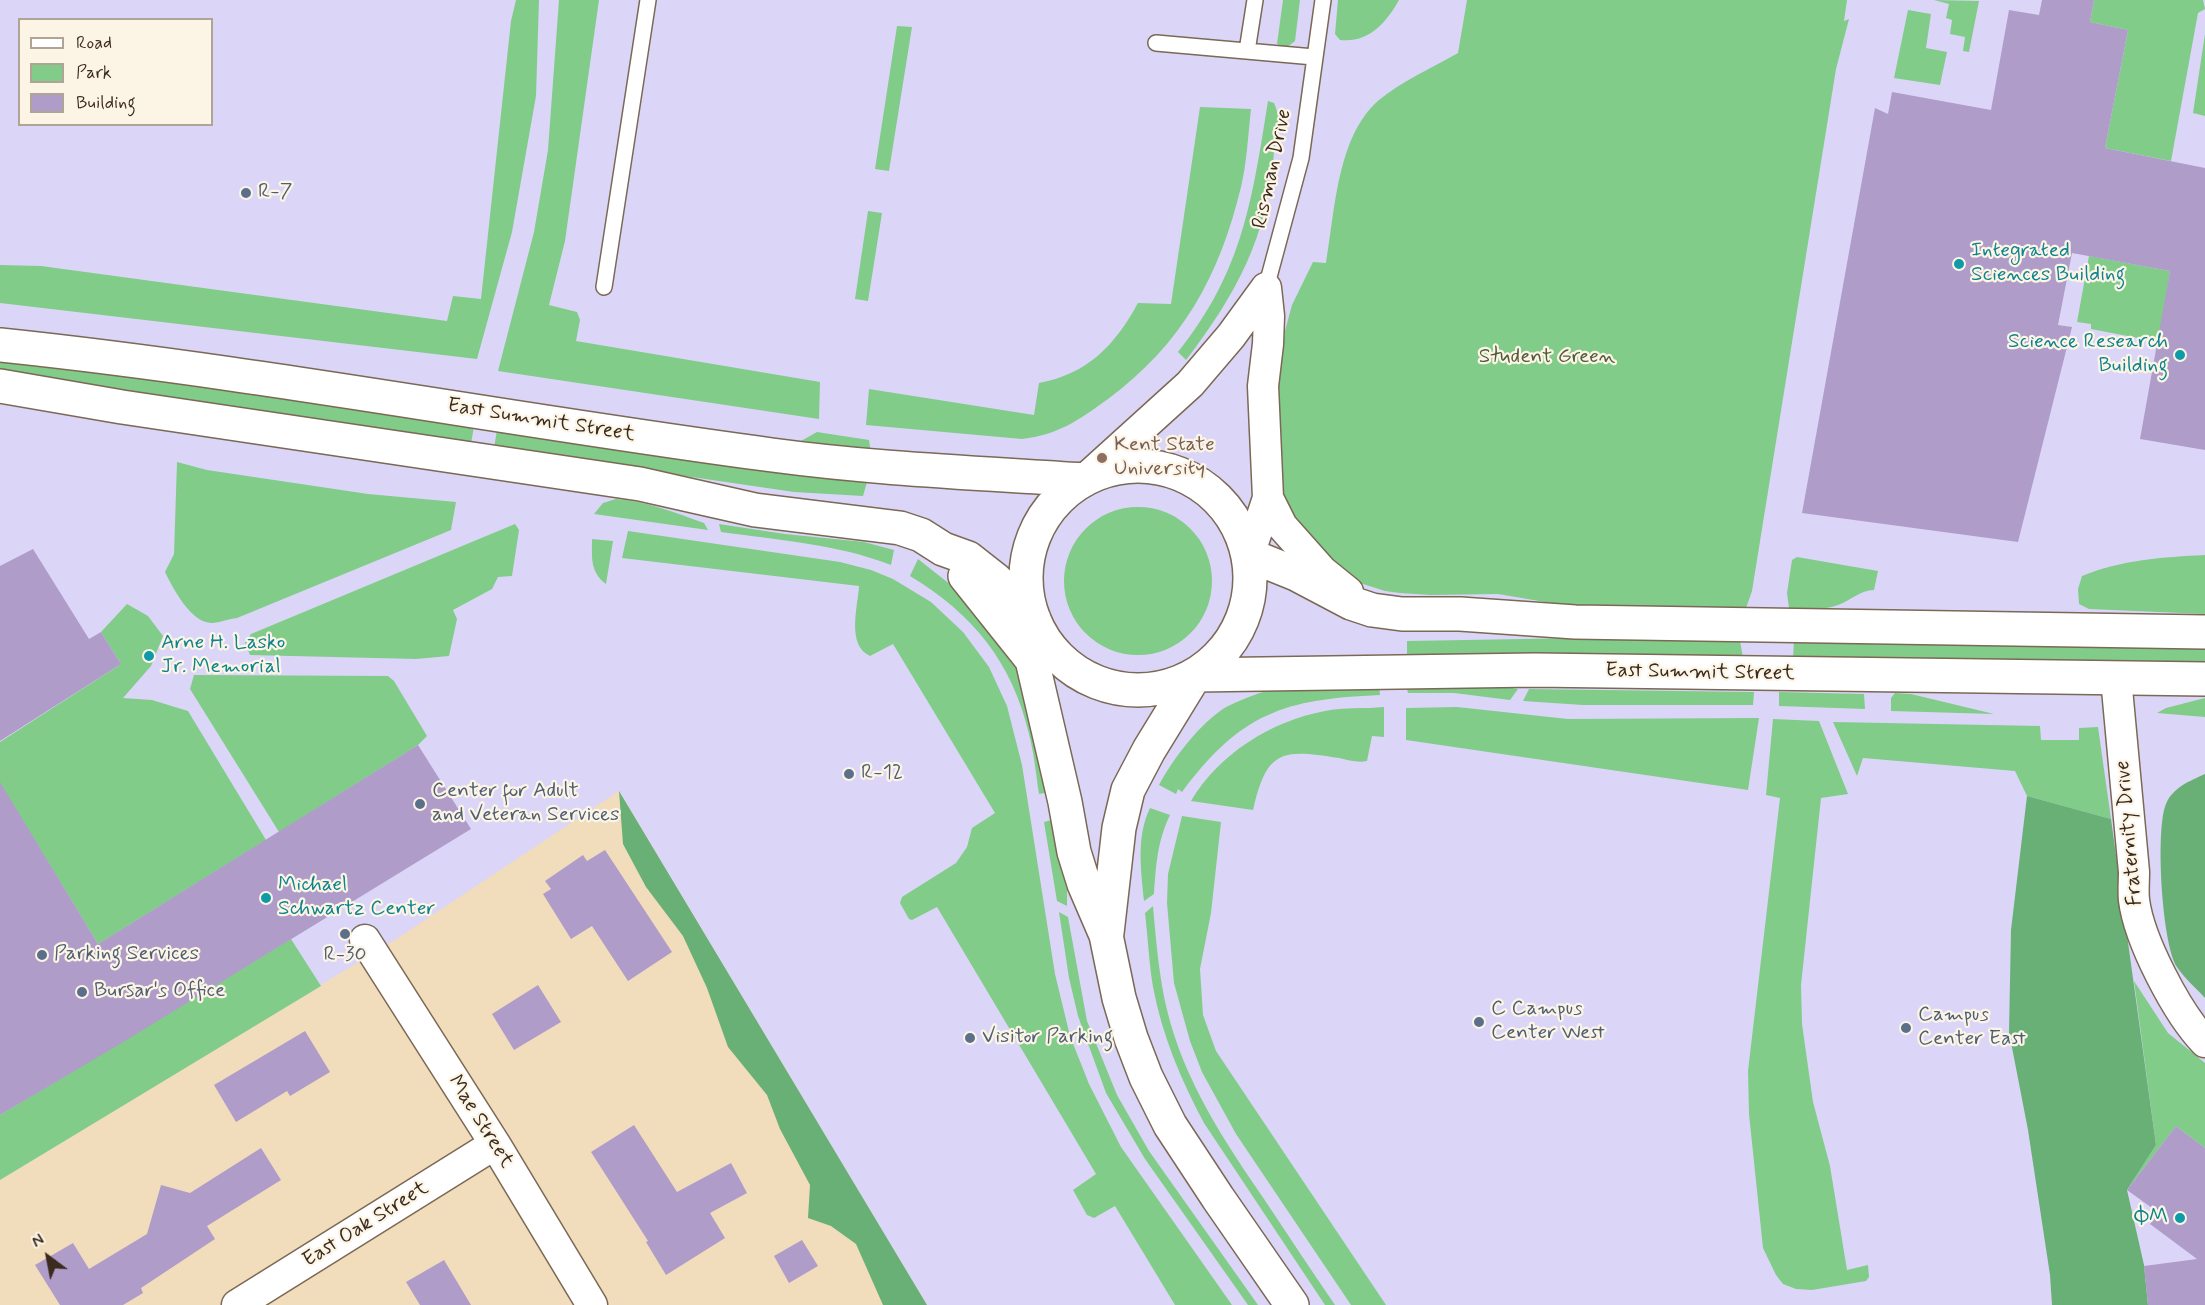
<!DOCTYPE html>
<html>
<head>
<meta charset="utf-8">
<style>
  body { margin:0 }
  #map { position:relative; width:2205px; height:1305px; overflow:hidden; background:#f1dcbb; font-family:Mynerve,sans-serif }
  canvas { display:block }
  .legend { position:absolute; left:18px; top:18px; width:195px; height:108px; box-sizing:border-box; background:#fcf5e5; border:2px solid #afa495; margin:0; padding:8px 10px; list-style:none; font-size:18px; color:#3b2a1e }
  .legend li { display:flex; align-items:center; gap:12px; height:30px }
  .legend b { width:30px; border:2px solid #afa495 }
  .north { position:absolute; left:18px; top:1227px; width:60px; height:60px; -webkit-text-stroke:4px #fcf5e5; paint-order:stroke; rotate:328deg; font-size:16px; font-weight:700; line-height:24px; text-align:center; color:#3b2a1e }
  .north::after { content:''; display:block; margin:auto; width:21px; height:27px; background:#3b2a1e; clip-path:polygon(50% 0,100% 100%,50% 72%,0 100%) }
</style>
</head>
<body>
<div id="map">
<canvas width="2205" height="1305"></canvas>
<ul class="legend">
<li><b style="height:8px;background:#fff"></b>Road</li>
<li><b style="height:16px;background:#81cc89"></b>Park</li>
<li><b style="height:16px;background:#af9cc9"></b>Building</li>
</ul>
<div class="north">N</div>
</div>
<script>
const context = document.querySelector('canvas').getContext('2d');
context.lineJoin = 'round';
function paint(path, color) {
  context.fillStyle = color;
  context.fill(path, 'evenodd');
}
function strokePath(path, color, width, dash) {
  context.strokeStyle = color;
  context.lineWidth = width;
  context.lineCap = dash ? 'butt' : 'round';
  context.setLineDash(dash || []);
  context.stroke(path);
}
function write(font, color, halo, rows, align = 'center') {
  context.font = font + ' Mynerve,sans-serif';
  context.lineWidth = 4.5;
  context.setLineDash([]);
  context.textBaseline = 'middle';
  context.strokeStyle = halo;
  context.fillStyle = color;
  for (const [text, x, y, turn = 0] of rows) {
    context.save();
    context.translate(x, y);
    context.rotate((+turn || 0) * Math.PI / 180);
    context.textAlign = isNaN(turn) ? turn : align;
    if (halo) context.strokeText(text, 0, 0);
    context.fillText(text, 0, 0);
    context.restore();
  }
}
const built = new Path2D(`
  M 0,0 L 2205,0 L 2205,1305 L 927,1305 L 619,791 L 398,938 L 0,1180 ZM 20,20 L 212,20 L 212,124 L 20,124 Z`);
const green = new Path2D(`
  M 516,0 L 539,0 L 536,96 L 512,232 L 477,359 L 0,303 L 0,265 L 41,266 L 447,321 L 453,296 L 481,299 L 511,21 Z
  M 559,0 L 599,0 L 565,241 L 549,305 L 577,312 L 580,320 L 576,341 L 820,382 L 819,419 L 498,371 L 534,232 L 548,150 Z
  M 1283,0 L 1300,0 L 1295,41 L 1286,48 L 1277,44 Z
  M 1338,0 L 1399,0 C 1386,23 1369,43 1340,40 L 1335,34 Z
  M 1467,0 L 1847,0 L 1844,21 L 1849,19 L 1836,69 L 1752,591 L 1746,608 L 1569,606 L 1498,594 L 1431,595 L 1400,593 L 1385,591 L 1360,583 L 1334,568 L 1286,514 L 1275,465 L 1279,368 L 1285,331 L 1292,305 L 1313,262 L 1326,263 C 1335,211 1337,136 1379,100 C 1402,81 1432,68 1458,53 Z
  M 1934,0 L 1979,1 L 1969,52 L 1963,51 L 1965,37 L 1950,34 L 1952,20 L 1946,18 L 1949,4 Z
  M 2094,0 L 2203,0 L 2205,9 L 2198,13 L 2171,161 L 2105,148 L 2128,30 L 2090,22 Z
  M 1908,10 L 1931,14 L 1926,48 L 1947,52 L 1940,85 L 1894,78 Z
  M 897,26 L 912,27 L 889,171 L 875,169 Z
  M 2205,34 L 2205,116 L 2193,113 Z
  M 1268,101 L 1274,103 C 1283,124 1276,132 1274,152 C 1268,236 1236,295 1186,360 L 1178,352 C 1243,271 1252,200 1268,101 Z
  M 1200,107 L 1251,109 C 1248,135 1247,162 1241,187 C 1219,277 1183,343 1108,399 C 1079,420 1058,435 1022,439 L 866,425 L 869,389 L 1034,415 L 1039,383 C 1088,374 1115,345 1138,303 L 1171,304 Z
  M 868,211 L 882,213 L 868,301 L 855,299 Z
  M 2089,256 L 2170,271 L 2159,342 L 2091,329 L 2091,324 L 2077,322 Z
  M 0,360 L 122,375 L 474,426 L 471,444 L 0,371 Z
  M 497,430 L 867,482 L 863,496 L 794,492 L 494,448 Z
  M 817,432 L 869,440 L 871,454 L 839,452 L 801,441 Z
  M 177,462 L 207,470 L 368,494 L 456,502 L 451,530 L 237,618 C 229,619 221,622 213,623 C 191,624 173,588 165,572 L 174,554 Z
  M 616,499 C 646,501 676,513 704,523 L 708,530 L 594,514 L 603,503 Z
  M1064 581a74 74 0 1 1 148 0a74 74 0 1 1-148 0Z
  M 515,524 L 519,530 L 512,576 L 498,577 L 492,589 L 453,610 L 457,619 L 449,656 L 416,659 L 250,655 L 245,643 L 251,634 Z
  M 719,524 L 785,534 L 864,542 L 894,550 L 891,565 C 837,544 778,540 721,532 Z
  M 628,531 L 840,562 L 871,570 L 893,579 L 931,602 L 963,632 L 989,667 L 1007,706 L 1022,765 L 1055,974 L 1070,1036 L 1089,1084 L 1121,1147 L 1232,1305 L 1175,1305 L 1115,1206 L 1094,1218 L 1087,1215 L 1073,1190 L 1096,1174 L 937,907 L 912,920 L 909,919 L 900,903 L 902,897 L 956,863 L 967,847 L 972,828 L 995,813 L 893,644 L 870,656 C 846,645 858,606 859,586 L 622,558 Z
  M 592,539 L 613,541 L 606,584 C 590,572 592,558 592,539 Z
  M 2205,555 L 2205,614 L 2089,609 L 2079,604 L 2078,589 L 2082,576 C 2121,560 2163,557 2205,555 Z
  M 1797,557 L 1878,571 L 1874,590 C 1860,590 1852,600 1838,605 C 1822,611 1806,609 1789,608 L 1787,593 L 1792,560 Z
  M 918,559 L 956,589 L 1021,669 L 1055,791 L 1039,794 C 1036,774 1034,753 1029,734 C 1012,662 973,614 910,576 Z
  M 127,604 L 148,616 L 163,636 L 151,666 L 123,698 L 152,700 L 188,711 L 266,840 L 98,944 L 0,783 L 0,742 L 121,664 L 101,632 Z
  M 1582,638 L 1740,641 L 1743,658 L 1407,655 L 1407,641 Z
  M 1794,640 L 1935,644 L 2205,647 L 2205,664 L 1793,659 Z
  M 194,675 L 388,676 L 394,681 L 427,736 L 418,745 L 279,832 L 190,689 Z
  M 1464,680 L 1518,689 L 1510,700 L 1454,693 L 1408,693 L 1407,689 L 1403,689 L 1403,682 Z
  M 1379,683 L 1380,695 C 1284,699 1241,713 1182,792 L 1178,789 L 1176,794 L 1159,785 C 1173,759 1200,723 1226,707 C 1240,700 1255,694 1270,690 Z
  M 1529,689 L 1754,692 L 1753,705 L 1583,705 L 1523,701 Z
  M 1779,692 L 1864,694 L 1865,709 L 1779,706 Z
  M 1895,693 L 1911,694 L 1994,714 L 1891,711 L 1891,698 Z
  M 2205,698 L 2205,717 L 2157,713 L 2166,708 Z
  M 1384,707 L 1384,737 L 1372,736 L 1367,761 C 1358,763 1348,760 1339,758 C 1282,749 1267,749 1253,810 L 1191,801 C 1219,754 1271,721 1325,711 C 1344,707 1365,709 1384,707 Z
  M 1457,707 L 1568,719 L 1759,718 L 1748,790 L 1406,740 L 1406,708 Z
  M 1773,719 L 1819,721 L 1848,794 L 1821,798 L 1801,985 L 1802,1024 L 1813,1102 L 1830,1166 L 1847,1270 L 1868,1265 L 1869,1277 L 1866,1281 L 1812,1290 L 1796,1289 L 1783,1284 L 1776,1275 L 1763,1248 L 1749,1114 L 1748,1071 L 1780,798 L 1766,795 Z
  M 1833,722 L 2040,726 L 2041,740 L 2079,740 L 2079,728 L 2098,727 L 2111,819 L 2027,796 L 2015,771 L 1863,758 L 1857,776 Z
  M 1150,808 L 1170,815 C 1157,842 1156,866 1154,894 L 1144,901 C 1141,870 1136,837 1150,808 Z
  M 1182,816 L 1221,822 L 1211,913 L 1200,969 L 1203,1015 L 1216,1051 L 1386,1305 L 1351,1305 L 1236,1134 L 1202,1072 L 1190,1041 L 1174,983 L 1167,903 L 1168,874 Z
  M 1059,818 L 1067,869 L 1067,906 L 1057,901 L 1044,822 Z
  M 1153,906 C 1156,940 1159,977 1167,1010 C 1184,1080 1224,1141 1264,1199 C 1288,1235 1311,1270 1335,1305 L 1325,1305 L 1204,1123 C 1181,1080 1162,1035 1153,987 C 1149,963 1148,938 1145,913 Z
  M 1059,912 L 1068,917 L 1087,1021 L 1117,1095 L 1149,1151 L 1258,1305 L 1248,1305 L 1145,1159 L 1106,1093 L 1078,1016 L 1069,978 Z
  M 291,939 L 321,986 L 0,1180 L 0,1115 Z
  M 2134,981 L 2168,1033 L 2205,1063 L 2205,1148 L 2176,1126 L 2127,1190 L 2156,1145 Z`);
const forest = new Path2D(`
  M 2205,774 L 2205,998 C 2196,988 2184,978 2177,967 C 2162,945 2155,829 2166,804 C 2173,787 2190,781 2205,774 Z
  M 619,791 L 927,1305 L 883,1305 L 856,1244 L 831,1226 L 808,1218 L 810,1185 L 780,1129 L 767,1095 L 728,1047 L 707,988 L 683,936 L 646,887 L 623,844 Z
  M 2027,796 L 2111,819 L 2156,1145 L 2127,1190 L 2144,1265 L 2148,1305 L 2052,1305 L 2050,1275 L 2028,1130 L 2009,1032 L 2011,930 Z`);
const building = new Path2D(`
  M 2042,0 L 2094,0 L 2090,22 L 2128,30 L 2105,148 L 2205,168 L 2205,450 L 2140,439 L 2170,271 L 2072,253 L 2058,325 L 2072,327 L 2018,542 L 1802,513 L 1875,108 L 1888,114 L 1892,92 L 1991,110 L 2009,10 L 2039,15 Z
  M 33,549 L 89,639 L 101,632 L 121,664 L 0,741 L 0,566 Z
  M 418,745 L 471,829 L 120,1044 L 0,1115 L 0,782 L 98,944 Z
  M 605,850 L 672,952 L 628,981 L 592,926 L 571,939 L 543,894 L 551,889 L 545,881 L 583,855 L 587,861 Z
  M 538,985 L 561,1022 L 514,1050 L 492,1014 Z
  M 305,1031 L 330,1072 L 290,1096 L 287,1091 L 236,1122 L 214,1085 Z
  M 634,1125 L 677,1192 L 731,1163 L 747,1193 L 710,1213 L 725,1238 L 666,1275 L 646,1242 L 648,1241 L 591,1152 Z
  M 2176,1126 L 2205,1148 L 2205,1305 L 2148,1305 L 2144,1266 L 2197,1259 L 2150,1224 L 2159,1213 L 2127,1190 Z
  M 261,1148 L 281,1180 L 207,1226 L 215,1239 L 141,1288 L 143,1293 L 123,1305 L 60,1305 L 35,1265 L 73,1243 L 89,1269 L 147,1234 L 161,1185 L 190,1193 Z
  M 802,1240 L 818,1266 L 789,1283 L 774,1256 Z
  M 444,1260 L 471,1305 L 420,1305 L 406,1282 Z`);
const lane = new Path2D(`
  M 1156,43 L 1314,57
  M 1247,51 L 1255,0
  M 604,287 L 648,0
  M 1266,288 L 1301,158 L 1323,0`);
const street = new Path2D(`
  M 1084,480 L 1190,384 L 1231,336 L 1266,288
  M 1268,498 L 1282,526 L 1322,571 L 1348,592
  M 1249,555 L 1268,498 L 1263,386 L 1268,344 L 1269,316 L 1266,288
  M 2116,678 L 2134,872 C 2134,881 2133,891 2134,900 C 2139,940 2177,1013 2205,1042
  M 365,940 L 495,1144 L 592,1305
  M 237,1305 L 495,1144`);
const secondary = new Path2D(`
  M 0,345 C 259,372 514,421 772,455 C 876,469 980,473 1084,480
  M 0,386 L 122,407 L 640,484 L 755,510 L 900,528 L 921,535 L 943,549 L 968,558 L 996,580 L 1034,619 L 1032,660 L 1065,802 L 1074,852 L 1084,884 L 1106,935 L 1119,998 L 1131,1038 L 1146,1077 L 1170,1125 L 1218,1198 L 1292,1305
  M1026 578a112 112 0 1 1 224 0a112 112 0 1 1-224 0Z
  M 1249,555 L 1296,574 L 1351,603 L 1372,610 L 1402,614 L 1460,614 L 1575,622 L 2205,632
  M 965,576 L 1032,660
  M 1107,933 L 1119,828 L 1128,790 L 1149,750 L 1195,675 L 1535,670 L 2205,679`);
const markers = [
  [246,193,6,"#5c6f8a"],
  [1959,264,6,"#0f9aa8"],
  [2180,355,6,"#0f9aa8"],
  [1102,458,6,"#8d6e63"],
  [149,656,6,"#0f9aa8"],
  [849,774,6,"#5c6f8a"],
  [420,804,6,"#5c6f8a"],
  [266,898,6,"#0f9aa8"],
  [345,934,6,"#5c6f8a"],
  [42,955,6,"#5c6f8a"],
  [82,992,6,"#5c6f8a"],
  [1479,1022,6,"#5c6f8a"],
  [1906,1028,6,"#5c6f8a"],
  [970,1038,6,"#5c6f8a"],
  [2180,1218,6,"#0f9aa8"]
];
const streetNames = [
  ["Risman Drive",1273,169,-78],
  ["East Summit Street",541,421,9],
  ["East Summit Street",1700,673,1],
  ["Fraternity Drive",2130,833,-95],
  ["Mae Street",480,1122,58],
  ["East Oak Street",366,1225,-32]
];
const serviceNames = [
  ["R-7",258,193],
  ["R-12",861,774],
  ["Center for Adult",432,792],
  ["and Veteran Services",432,816],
  ["Parking Services",54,955],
  ["R-30",345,956,"center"],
  ["Bursar's Office",94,992],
  ["C Campus",1491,1010],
  ["Center West",1491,1034],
  ["Campus",1918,1016],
  ["Center East",1918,1040],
  ["Visitor Parking",982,1038]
];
const cultureNames = [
  ["Integrated",1971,252],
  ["Sciences Building",1971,276],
  ["Science Research",2168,343,"right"],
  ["Building",2168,367,"right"],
  ["Arne H. Lasko",161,644],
  ["Jr. Memorial",161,668],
  ["Michael",278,886],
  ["Schwartz Center",278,910],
  ["ΦΜ",2168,1218,"right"]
];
const parkNames = [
  ["Student Green",1547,358]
];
const educationNames = [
  ["Kent State",1114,446],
  ["University",1114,470]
];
paint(built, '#dbd6f7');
paint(green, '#81cc89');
paint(forest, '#68b075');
paint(building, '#af9cc9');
strokePath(lane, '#7b6855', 18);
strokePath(street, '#7b6855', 33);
strokePath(secondary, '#7b6855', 36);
strokePath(lane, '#fff', 15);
strokePath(street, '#fff', 30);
strokePath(secondary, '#fff', 33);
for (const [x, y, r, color] of markers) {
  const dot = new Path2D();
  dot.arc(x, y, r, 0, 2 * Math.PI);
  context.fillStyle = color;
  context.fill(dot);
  strokePath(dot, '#fcf5e5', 2);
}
write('21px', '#3b2a1e', '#fcf5e5', streetNames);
write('21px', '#4e5e75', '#fcf5e5', serviceNames, 'left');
write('21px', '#0d838f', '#fcf5e5', cultureNames, 'left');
write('21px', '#505b3e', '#fcf5e5', parkNames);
write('21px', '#785e54', '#fcf5e5', educationNames, 'left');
</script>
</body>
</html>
